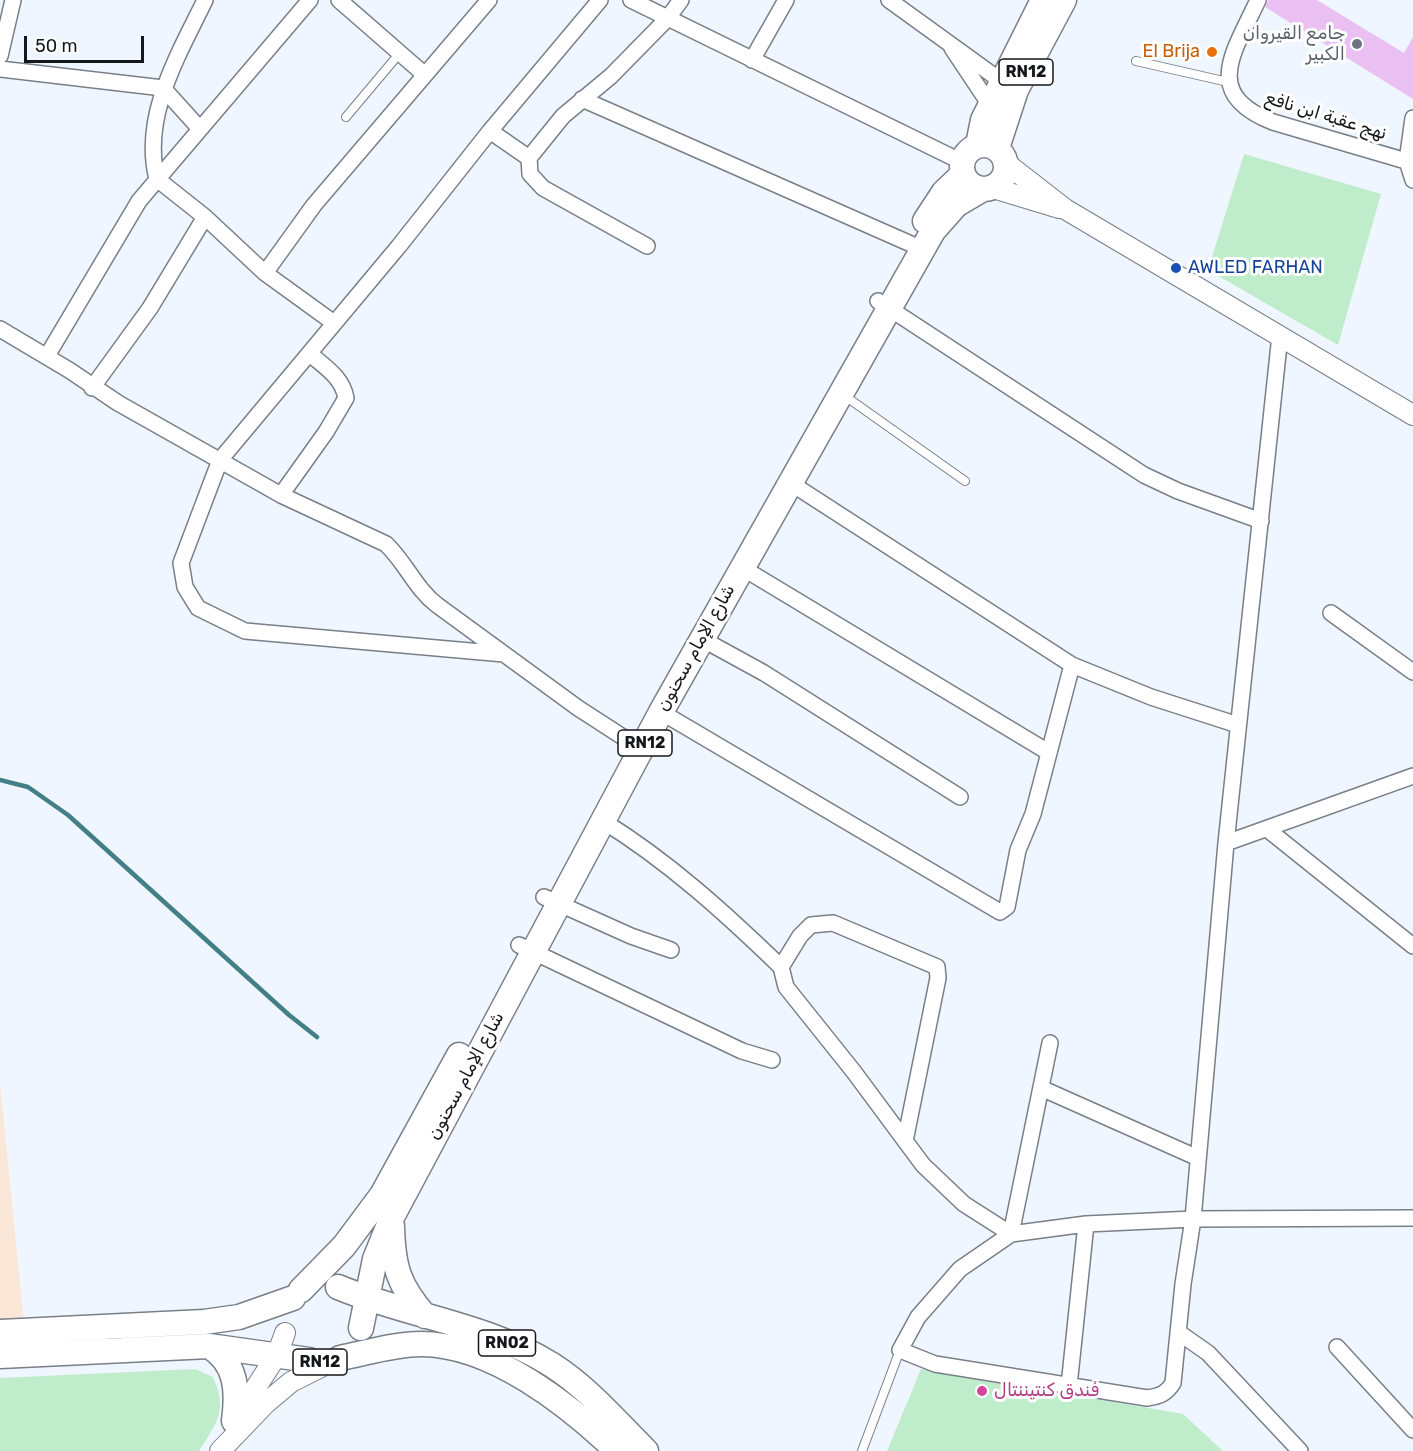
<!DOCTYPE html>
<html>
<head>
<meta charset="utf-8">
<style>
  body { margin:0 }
  #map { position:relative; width:1413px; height:1451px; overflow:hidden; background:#eff6ff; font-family:Rubik,sans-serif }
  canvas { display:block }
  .scale { position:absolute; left:24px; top:36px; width:120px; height:27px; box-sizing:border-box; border:3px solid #15171a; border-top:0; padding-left:8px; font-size:18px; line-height:21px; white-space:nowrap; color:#15171a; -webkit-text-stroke:4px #fff; paint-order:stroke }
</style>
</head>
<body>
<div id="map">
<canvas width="1413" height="1451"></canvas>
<div class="scale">50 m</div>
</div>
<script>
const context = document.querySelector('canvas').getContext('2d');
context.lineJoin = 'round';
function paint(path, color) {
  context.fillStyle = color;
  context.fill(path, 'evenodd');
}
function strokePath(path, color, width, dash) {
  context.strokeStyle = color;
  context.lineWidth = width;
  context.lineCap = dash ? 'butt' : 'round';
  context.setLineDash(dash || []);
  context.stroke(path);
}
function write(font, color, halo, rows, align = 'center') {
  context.font = font + ' Rubik,"Noto Sans Arabic",sans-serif';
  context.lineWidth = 6;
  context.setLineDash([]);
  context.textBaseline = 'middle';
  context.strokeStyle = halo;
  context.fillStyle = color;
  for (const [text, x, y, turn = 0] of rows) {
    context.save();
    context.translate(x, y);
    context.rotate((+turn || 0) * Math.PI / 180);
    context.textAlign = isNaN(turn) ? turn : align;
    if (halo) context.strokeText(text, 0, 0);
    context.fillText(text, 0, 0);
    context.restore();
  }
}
const industrial = new Path2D(`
  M 0,1082 L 24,1323 L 0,1324 Z`);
const green = new Path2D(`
  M 1244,154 L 1381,194 L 1338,345 L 1208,270 Z
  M 195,1369 L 213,1377 C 228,1410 217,1423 199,1451 L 0,1451 L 0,1378 Z
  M 921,1369 L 1183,1414 L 1223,1451 L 887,1451 Z`);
const stream = new Path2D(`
  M 0,780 L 28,787 L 68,815 L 289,1015 L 317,1037`);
const building = new Path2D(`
  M 1268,0 L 1317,0 L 1404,53 L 1413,37 L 1413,99 L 1265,7 Z`);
const service = new Path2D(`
  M 1136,61 L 1228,82
  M 346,117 L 399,54
  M 845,396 L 965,481
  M 862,1451 L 900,1350`);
const minor = new Path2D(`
  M 205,0 C 179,54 141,116 157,179 L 205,217 L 265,273 L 334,323
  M 339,0 L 425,75
  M 631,0 L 962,162
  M 889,0 L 1008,86
  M 1258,0 C 1234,52 1201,94 1273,122 L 1413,163
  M 952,48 L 990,105
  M 0,56 L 13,0
  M 752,60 L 786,0
  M 0,69 L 163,88 L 200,129
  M 582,99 L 911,244
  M 1413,118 L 1407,161 L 1413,180
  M 490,131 L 399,246 L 220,460 L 181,563 L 185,587 L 198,608 L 245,631 L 504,654
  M 529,158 L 490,131 L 600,0
  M 647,246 L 543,188 L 530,174 L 529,158 L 563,116 L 611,76 L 667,19 L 681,0
  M 265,273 L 314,205 L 489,0
  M 878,301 L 1144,475 L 1178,491 L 1261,521
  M 0,329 L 69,370 L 118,403 L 281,495 L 386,544 C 406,563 415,588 437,605 L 578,708 L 629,741
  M 1280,335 L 1226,843 L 1193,1219 L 1183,1284 L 1173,1383 C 1166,1394 1160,1396 1147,1398 L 935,1364 L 900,1350 L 918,1317 L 960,1269 L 1011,1234 L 1086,1224 L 1193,1219 L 1413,1218
  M 47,356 L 139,201 L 310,0
  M 92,388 L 150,308 L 205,217
  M 789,482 L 1072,665 L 1151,697 L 1238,725
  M 281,495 L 326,432 L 346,398 C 342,377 325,367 310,354
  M 741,567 L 1048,752
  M 1331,613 L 1413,672
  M 702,639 L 764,673 L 960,797
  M 661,712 L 1000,912 L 1007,907 L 1018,850 L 1033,814 L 1072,665
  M 603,821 C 669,862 725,913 781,967
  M 1267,829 L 1413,946
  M 1226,843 L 1413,776
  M 544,897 L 631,936 L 671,950
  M 519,945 L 742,1051 L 772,1060
  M 1041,1088 L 1198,1158
  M 905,1141 L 938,978 L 937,967 L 833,923 L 811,925 L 800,936 L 781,967 L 786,987 L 854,1072 L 923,1165 L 964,1204 L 1011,1234
  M 1011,1234 L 1050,1043
  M 1178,1332 L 1208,1353 L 1300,1451
  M 1337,1347 L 1413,1430
  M 1069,1386 L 1086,1224`);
const tertiary = new Path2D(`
  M 1007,164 L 1065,209 L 1413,415
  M 993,188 L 1059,208
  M 234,1421 L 277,1355 L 285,1333
  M 220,1451 L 266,1403 L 291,1382 L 333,1361`);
const primary = new Path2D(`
  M962 167a22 22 0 1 1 44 0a22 22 0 1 1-44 0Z
  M 978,145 L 983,120 L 1043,0
  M 997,148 L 1016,90 L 1064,0
  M 925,221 L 944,192 L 963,174
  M 392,1226 C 393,1266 398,1285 425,1316
  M 338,1287 C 407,1316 487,1324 552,1365 C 588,1388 616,1421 646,1451
  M 301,1290 L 344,1246 L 382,1195 L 459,1055
  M 361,1328 L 375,1259 L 392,1217 L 661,712 L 933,231 L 956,205 L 983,189
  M 0,1332 L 204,1322 L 239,1317 L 293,1298
  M 209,1346 C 237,1363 238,1391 234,1421
  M 0,1356 L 209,1346 L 309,1360
  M 340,1358 C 366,1353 394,1344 421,1344 C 492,1344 569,1405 617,1451`);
const markers = [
  [1357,44,6,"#6b7280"],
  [1212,52,6,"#e8710a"],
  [1176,268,6,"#1a4fb4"],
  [982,1391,6,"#d1479c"]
];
const shields = [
  [1026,72,54],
  [645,743,54],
  [507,1343,57],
  [320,1362,54]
];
const shieldNames = [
  ["RN12",1026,72],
  ["RN12",645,743],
  ["RN02",507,1343],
  ["RN12",320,1362]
];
const worshipNames = [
  ["جامع القيروان",1345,34],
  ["الكبير",1345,55]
];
const foodNames = [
  ["El Brija",1200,52]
];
const streetNames = [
  ["نهج عقبة ابن نافع",1326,116,17],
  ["شارع الإمام سحنون",696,648,-61],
  ["شارع الإمام سحنون",466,1076,-62]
];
const transitNames = [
  ["AWLED FARHAN",1188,268]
];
const hotelNames = [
  ["فندق كنتيننتال",994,1391]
];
paint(industrial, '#fbe7d8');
paint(green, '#bfedcc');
strokePath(stream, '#437f86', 4.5);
paint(building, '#eac0f3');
strokePath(service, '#797f87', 10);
strokePath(minor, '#797f87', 18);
strokePath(tertiary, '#797f87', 22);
strokePath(primary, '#797f87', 27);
strokePath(service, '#fff', 8);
strokePath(minor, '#fff', 15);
strokePath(tertiary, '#fff', 20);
strokePath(primary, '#fff', 24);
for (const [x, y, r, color] of markers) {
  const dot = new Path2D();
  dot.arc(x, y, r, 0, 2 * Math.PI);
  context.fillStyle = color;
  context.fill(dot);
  strokePath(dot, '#fff', 2);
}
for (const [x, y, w] of shields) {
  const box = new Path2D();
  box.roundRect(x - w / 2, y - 13, w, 26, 4.5);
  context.fillStyle = '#fff';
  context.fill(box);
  strokePath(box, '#15171a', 1.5);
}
write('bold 16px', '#15171a', null, shieldNames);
write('18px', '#5b616d', '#fff', worshipNames, 'right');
write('18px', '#c56008', '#fff', foodNames, 'right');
write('18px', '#15171a', '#fff', streetNames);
write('18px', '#164399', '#fff', transitNames, 'left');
write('18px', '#b23c85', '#fff', hotelNames, 'left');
</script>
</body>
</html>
